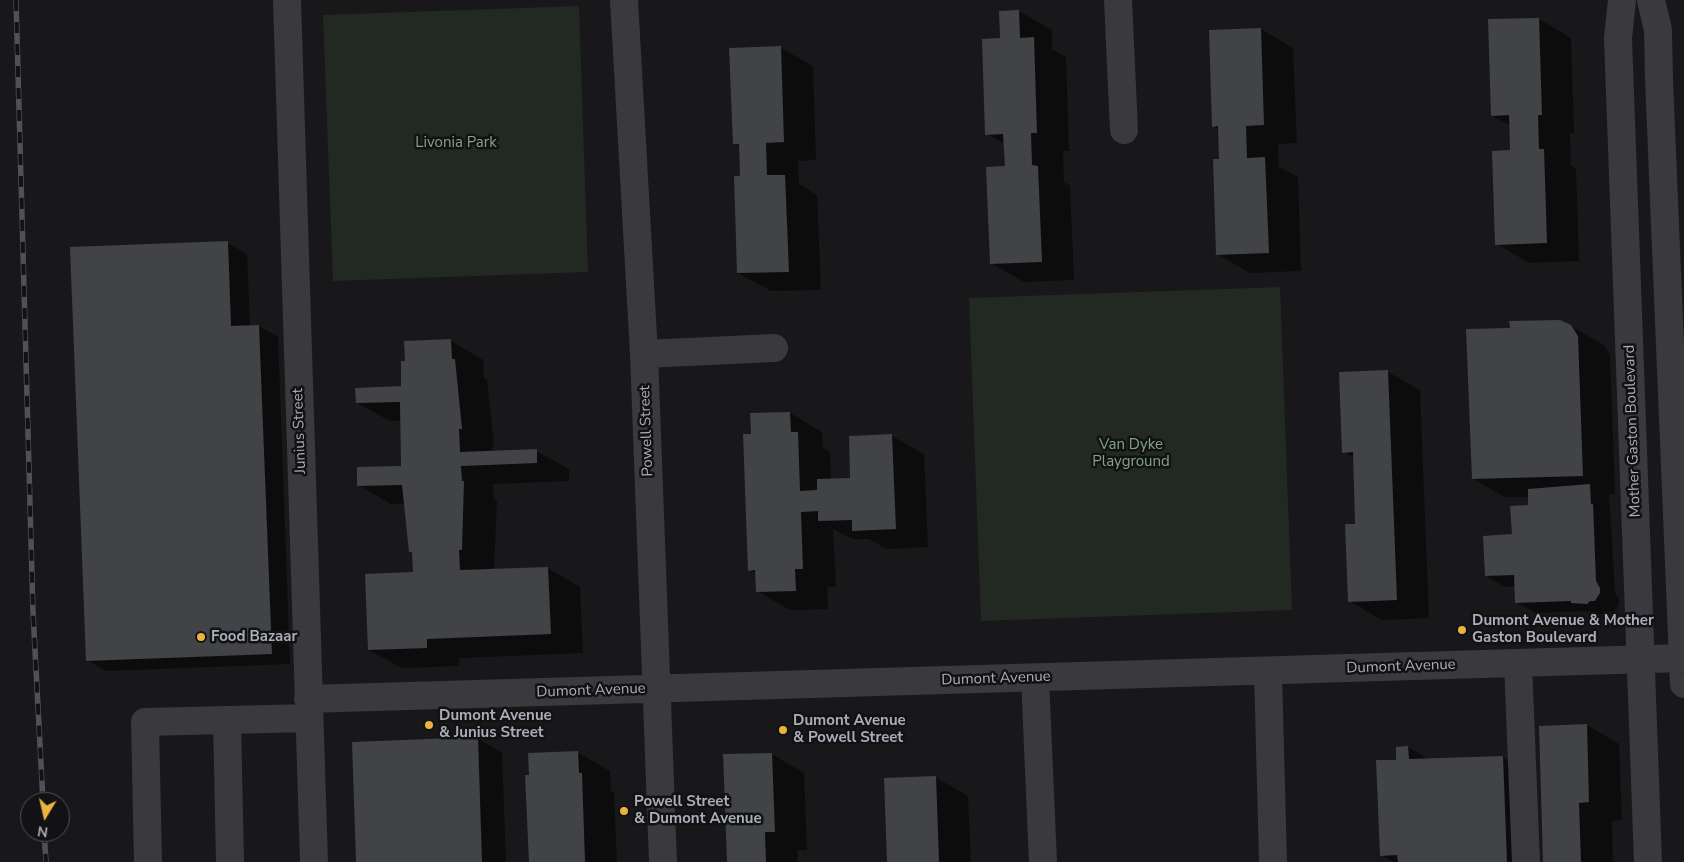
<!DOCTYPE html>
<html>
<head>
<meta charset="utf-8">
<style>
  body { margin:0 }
  #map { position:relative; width:1684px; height:862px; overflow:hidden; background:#181719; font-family:"Nunito Sans",sans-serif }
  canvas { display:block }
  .north { position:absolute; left:20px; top:792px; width:50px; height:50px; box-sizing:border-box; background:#121214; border:1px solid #4f5056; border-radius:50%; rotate:189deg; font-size:14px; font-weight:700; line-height:20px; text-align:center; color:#aaaeb9 }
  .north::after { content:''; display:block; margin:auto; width:18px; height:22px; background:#eab33f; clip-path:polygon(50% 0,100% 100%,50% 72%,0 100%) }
</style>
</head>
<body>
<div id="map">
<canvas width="1684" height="862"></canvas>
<div class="north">N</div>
</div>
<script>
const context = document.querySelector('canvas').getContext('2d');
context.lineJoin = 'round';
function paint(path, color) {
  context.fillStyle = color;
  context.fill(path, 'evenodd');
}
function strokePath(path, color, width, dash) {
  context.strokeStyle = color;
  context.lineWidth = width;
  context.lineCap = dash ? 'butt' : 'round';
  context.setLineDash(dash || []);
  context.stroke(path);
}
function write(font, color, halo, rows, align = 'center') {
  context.font = font + ' "Nunito Sans",sans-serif';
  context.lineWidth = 5;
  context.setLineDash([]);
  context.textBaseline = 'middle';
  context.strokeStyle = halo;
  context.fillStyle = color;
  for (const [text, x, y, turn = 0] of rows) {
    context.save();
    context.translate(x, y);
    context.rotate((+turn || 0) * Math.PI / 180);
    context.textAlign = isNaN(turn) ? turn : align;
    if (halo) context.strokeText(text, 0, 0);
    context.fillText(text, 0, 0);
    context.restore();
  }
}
const green = new Path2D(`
  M 579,6 L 588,272 L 333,281 L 323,15 Z
  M 1280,287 L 1292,610 L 981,621 L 969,298 Z`);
const shadow = new Path2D(`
  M 1019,11 L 1052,30 L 1052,49 L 1066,57 L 1069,151 L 1063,151 L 1064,182 L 1070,186 L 1074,280 L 1024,282 L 991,263 L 1006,168 L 1005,144 L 987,134 L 1002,39 Z
  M 1539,19 L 1571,38 L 1574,133 L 1570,133 L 1571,166 L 1576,169 L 1579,261 L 1529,263 L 1497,244 L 1512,151 L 1511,126 L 1492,116 Z
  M 1261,29 L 1293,48 L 1297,143 L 1278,144 L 1279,167 L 1298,177 L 1301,271 L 1250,273 L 1217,254 L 1220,160 L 1219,130 L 1213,126 Z
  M 781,48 L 813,66 L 816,160 L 798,161 L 799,184 L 817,195 L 821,290 L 771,291 L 738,273 L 742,178 L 741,147 L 734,143 Z
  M 228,243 L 247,254 L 250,326 L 259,326 L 278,337 L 290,664 L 106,671 L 87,660 Z
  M 1571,326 L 1604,345 L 1610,355 L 1615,494 L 1609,494 L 1615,593 L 1619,599 L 1619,604 L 1614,611 L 1600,615 L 1588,611 L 1536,613 L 1516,602 L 1516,586 L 1505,587 L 1486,576 L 1513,536 L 1530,506 L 1529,497 L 1505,497 L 1473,479 Z
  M 451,341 L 483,360 L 484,378 L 487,379 L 494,447 L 492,447 L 492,452 L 536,451 L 569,469 L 569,481 L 493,484 L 494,499 L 497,501 L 494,568 L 488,569 L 488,571 L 548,568 L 580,587 L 583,653 L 459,658 L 459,666 L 402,668 L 369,650 L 414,574 L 413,553 L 410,551 L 405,504 L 391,504 L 358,485 L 402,467 L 401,421 L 390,421 L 357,403 L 402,388 Z
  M 1388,372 L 1420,390 L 1429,618 L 1382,620 L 1349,601 L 1357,525 L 1354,458 L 1344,452 Z
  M 790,413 L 822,432 L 823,448 L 830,452 L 831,480 L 851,479 L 892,436 L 924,454 L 928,547 L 886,549 L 869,539 L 852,539 L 833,529 L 836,587 L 827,587 L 828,609 L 790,610 L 757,591 L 757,574 L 749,570 L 752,435 Z
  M 1587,725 L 1619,744 L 1622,820 L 1612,821 L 1613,862 L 1545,862 Z
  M 477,738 L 502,753 L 506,862 L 357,862 Z
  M 1408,747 L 1430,760 L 1503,757 L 1536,776 L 1539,862 L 1393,862 L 1381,855 L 1397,761 Z
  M 577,752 L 610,771 L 611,791 L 614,793 L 617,862 L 530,862 Z
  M 772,754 L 804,773 L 807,850 L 797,850 L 798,862 L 728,862 Z
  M 935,777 L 968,796 L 971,862 L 888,862 Z`);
const building = new Path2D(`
  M 1019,10 L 1020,38 L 1034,37 L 1037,133 L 1031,133 L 1032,165 L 1038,166 L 1042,262 L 990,264 L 986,167 L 1005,166 L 1003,134 L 985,135 L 982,39 L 1000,38 L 999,11 Z
  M 1539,18 L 1542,115 L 1538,115 L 1539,149 L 1544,149 L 1547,243 L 1495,245 L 1492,151 L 1510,150 L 1509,115 L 1491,116 L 1488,19 Z
  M 1261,28 L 1264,125 L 1246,126 L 1247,158 L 1265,157 L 1269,253 L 1216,255 L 1213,159 L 1219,159 L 1218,126 L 1212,127 L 1209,30 Z
  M 781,46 L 784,142 L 766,143 L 767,175 L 785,175 L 789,272 L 737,273 L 734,176 L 740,176 L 739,144 L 733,144 L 729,48 Z
  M 228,241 L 231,326 L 259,325 L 272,654 L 86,661 L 70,247 Z
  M 1560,320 L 1571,325 L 1578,336 L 1583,476 L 1472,479 L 1466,329 L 1510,328 L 1509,321 Z
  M 451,339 L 452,359 L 455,359 L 462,429 L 459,429 L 460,452 L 537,449 L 537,463 L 461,466 L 462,481 L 464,481 L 462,550 L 459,550 L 460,570 L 548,567 L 551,634 L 427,639 L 427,648 L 368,650 L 365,574 L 413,572 L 412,552 L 409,552 L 402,485 L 357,486 L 357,467 L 401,466 L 400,402 L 356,403 L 355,388 L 401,386 L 401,361 L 405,361 L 404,341 Z
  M 1388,370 L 1397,600 L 1348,602 L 1345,524 L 1355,524 L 1353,452 L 1342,453 L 1339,372 Z
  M 790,412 L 791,432 L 798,432 L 800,491 L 817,490 L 817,479 L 850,478 L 849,436 L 892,434 L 896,529 L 852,531 L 852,520 L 818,521 L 818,511 L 801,512 L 803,569 L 795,569 L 796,591 L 756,592 L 755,570 L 748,571 L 743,434 L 751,434 L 750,413 Z
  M 1590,484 L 1591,504 L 1593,504 L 1596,581 L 1600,588 L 1600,593 L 1595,601 L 1590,601 L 1587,604 L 1571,603 L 1571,601 L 1515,603 L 1514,575 L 1485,576 L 1483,536 L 1512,534 L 1510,506 L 1528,505 L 1528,489 Z
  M 1587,724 L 1589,802 L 1579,803 L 1581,862 L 1543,862 L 1539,726 Z
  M 478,737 L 482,862 L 356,862 L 352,742 Z
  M 1408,746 L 1409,759 L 1503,756 L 1507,862 L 1398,862 L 1397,855 L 1380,856 L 1376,760 L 1396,760 L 1396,747 Z
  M 578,751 L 579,773 L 582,773 L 585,862 L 529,862 L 525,775 L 529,775 L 528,753 Z
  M 772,753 L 775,832 L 765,832 L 766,862 L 727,862 L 723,754 Z
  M 936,776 L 939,862 L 887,862 L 884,778 Z`);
const minor = new Path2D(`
  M 287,0 L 314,862
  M 624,0 L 644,354 L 663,862
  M 1118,0 L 1124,130
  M 1622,0 L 1618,38 L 1648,862
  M 1651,0 L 1658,30 L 1659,79 L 1684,684
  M 644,354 L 774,348
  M 1518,663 L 1526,862
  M 1268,671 L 1273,862
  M 1035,678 L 1043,862
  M 308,699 L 1684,658
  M 227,720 L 230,862
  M 148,862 L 145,722 L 309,718`);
const rail = new Path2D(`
  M 16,0 L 33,612 L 43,802
  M 44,832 L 46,862`);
const markers = [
  [1462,630,5,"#eab33f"],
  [201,637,5,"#eab33f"],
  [429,725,5,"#eab33f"],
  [783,730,5,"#eab33f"],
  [624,811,5,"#eab33f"]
];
const parkNames = [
  ["Livonia Park",456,143],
  ["Van Dyke",1131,445],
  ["Playground",1131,462]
];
const streetNames = [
  ["Junius Street",300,431,-92],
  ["Powell Street",647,431,-92],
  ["Mother Gaston Boulevard",1633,431,-92],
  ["Dumont Avenue",1401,667,-2],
  ["Dumont Avenue",996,679,-2],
  ["Dumont Avenue",591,691,-2]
];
const poiNames = [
  ["Dumont Avenue & Mother",1472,621],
  ["Gaston Boulevard",1472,638],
  ["Food Bazaar",211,637],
  ["Dumont Avenue",439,716],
  ["& Junius Street",439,733],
  ["Dumont Avenue",793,721],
  ["& Powell Street",793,738],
  ["Powell Street",634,802],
  ["& Dumont Avenue",634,819]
];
paint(green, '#222923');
paint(shadow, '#0007');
paint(building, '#424346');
strokePath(minor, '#39393e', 28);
strokePath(rail, '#505157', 5.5);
strokePath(rail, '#121214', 4, [11]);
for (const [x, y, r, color] of markers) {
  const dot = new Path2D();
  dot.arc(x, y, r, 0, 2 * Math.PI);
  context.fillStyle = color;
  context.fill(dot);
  strokePath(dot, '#121214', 2);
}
write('15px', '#82a385', '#121214', parkNames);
write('15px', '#aaaeb9', '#121214', streetNames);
write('bold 15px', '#aaaeb9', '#121214', poiNames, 'left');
</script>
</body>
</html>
